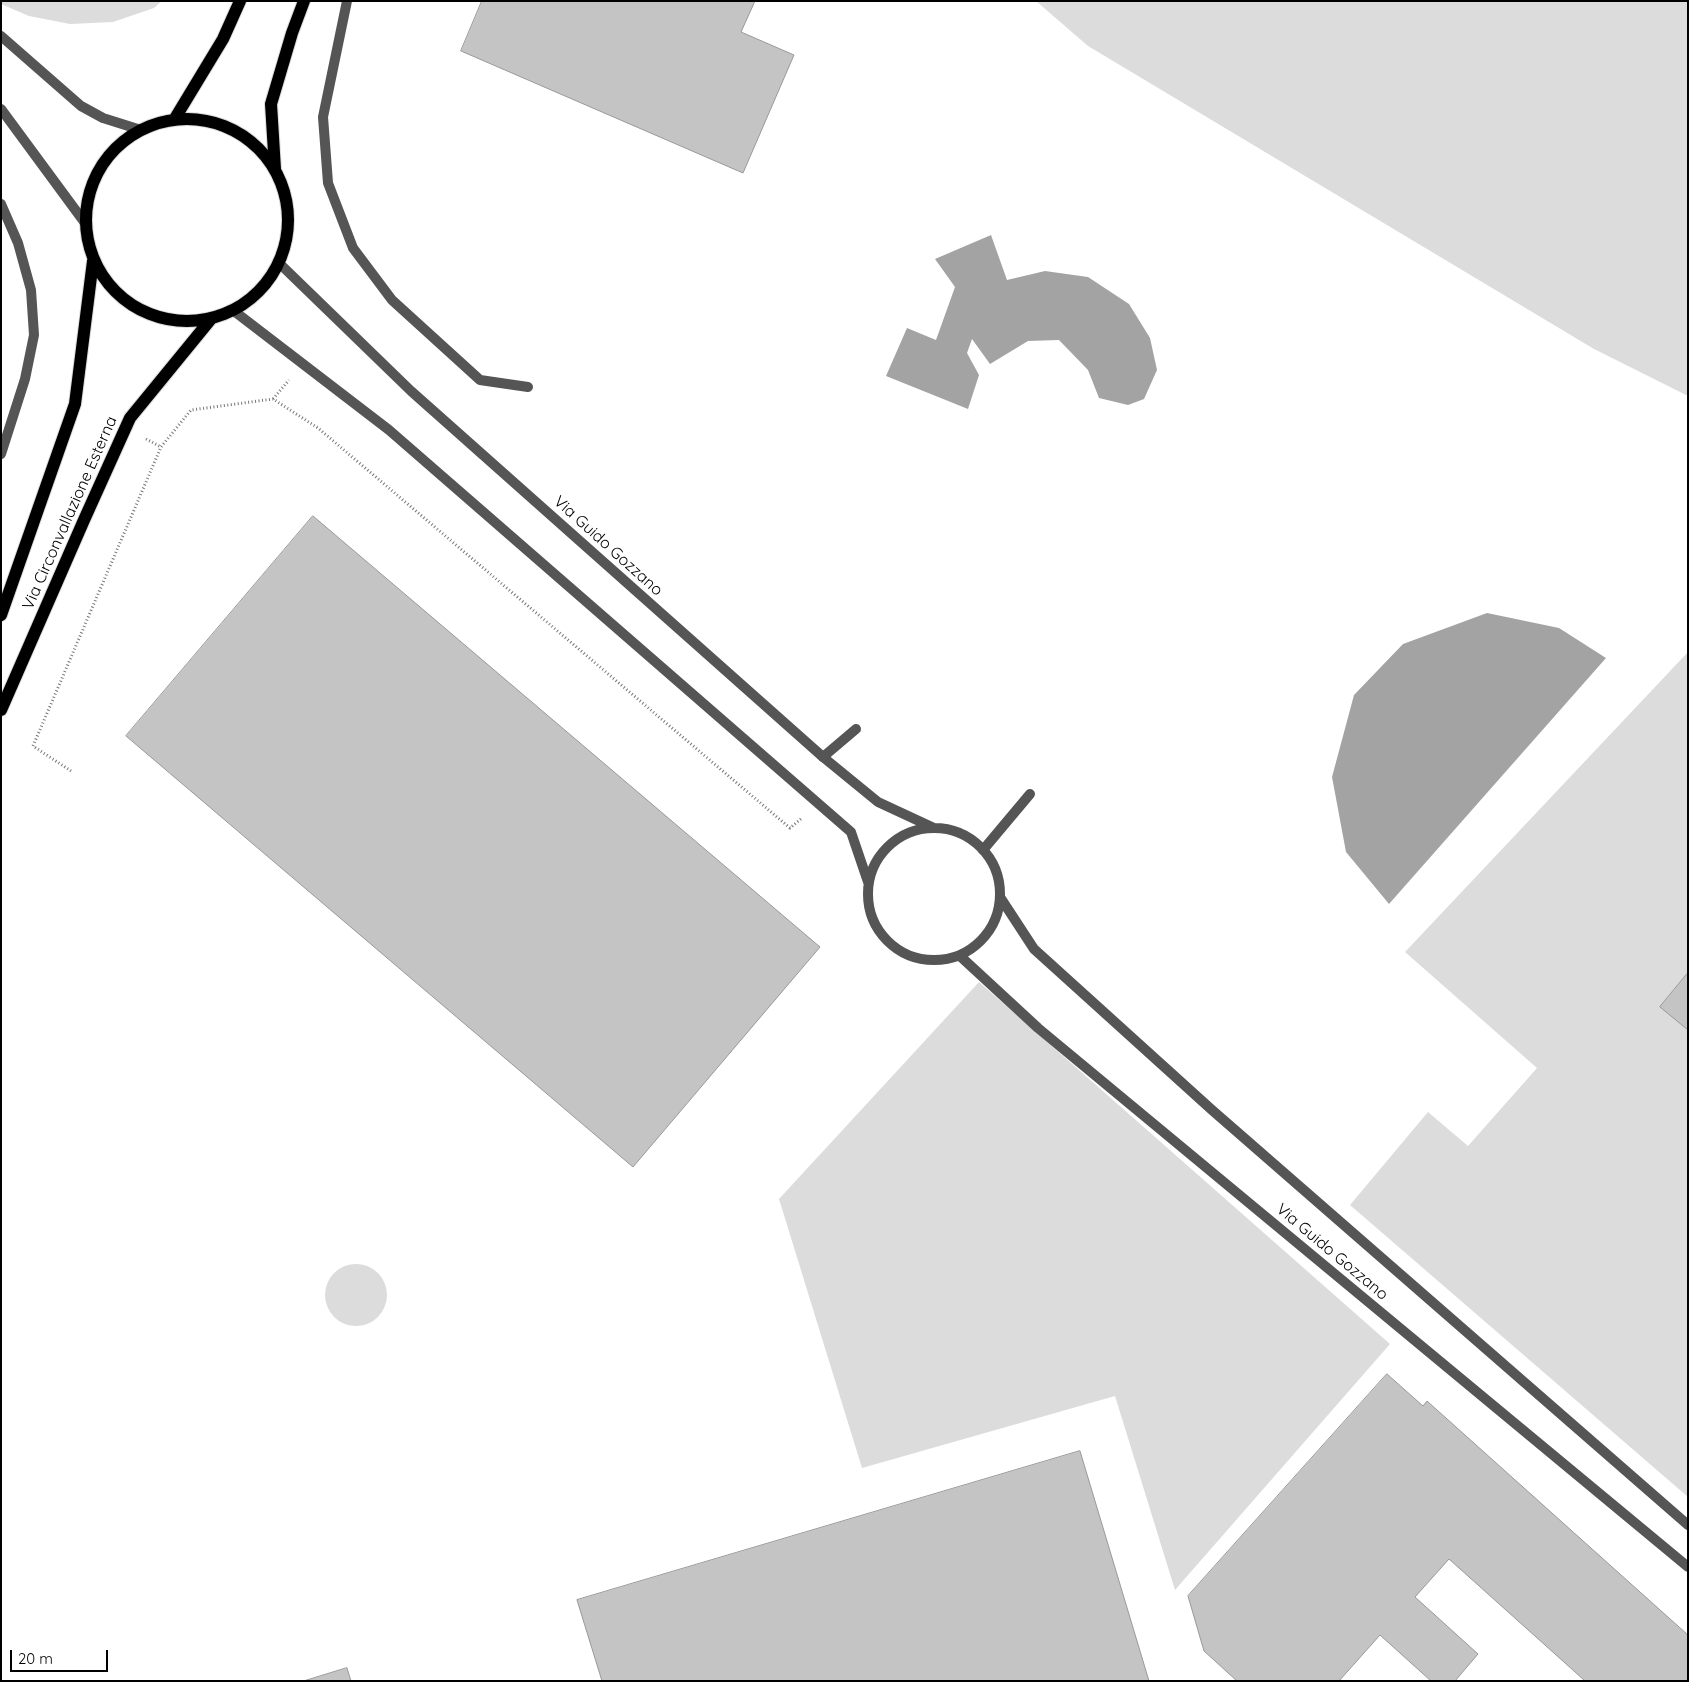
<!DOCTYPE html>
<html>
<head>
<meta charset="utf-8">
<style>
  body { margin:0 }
  #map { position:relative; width:1689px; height:1682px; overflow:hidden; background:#fff; font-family:Quicksand,sans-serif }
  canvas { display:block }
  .frame { position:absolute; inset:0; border:2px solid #000; pointer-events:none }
  .scale { position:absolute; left:10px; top:1650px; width:98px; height:22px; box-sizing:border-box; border:2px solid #000; border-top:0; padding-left:6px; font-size:15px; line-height:18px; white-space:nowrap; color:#000; -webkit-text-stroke:4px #fff; paint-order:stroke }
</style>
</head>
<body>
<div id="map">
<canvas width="1689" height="1682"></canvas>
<div class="frame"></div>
<div class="scale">20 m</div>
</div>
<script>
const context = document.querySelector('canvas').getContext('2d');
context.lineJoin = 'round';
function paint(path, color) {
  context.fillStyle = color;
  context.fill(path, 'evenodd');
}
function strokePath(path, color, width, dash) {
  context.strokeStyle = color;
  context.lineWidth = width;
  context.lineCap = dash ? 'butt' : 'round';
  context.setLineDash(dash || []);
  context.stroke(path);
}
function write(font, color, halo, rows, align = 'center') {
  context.font = font + ' Quicksand,sans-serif';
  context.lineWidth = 4.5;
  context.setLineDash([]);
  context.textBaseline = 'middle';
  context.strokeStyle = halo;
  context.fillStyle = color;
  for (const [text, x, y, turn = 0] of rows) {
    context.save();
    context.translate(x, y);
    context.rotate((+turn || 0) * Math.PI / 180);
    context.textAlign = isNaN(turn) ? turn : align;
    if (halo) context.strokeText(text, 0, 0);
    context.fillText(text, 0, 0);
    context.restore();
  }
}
const green = new Path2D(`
  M 1,1 L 162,1 L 154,8 L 113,22 L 70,24 L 29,16 L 1,4 Z
  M 1036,1 L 1688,1 L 1688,396 L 1594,349 L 1088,46 Z
  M 1688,652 L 1688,1497 L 1350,1205 L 1428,1112 L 1468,1146 L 1537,1068 L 1405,952 Z
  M 979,982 L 1390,1344 L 1175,1590 L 1115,1396 L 862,1468 L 779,1199 Z
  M325 1295a31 31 0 1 1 62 0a31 31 0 1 1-62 0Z`);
const water = new Path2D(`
  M 991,235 L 1007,280 L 1045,271 L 1088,277 L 1129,304 L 1150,338 L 1157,370 L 1144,399 L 1128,405 L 1099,398 L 1088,370 L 1059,340 L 1028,341 L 990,364 L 972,339 L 967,353 L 979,375 L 968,409 L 886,376 L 907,328 L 936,340 L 955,287 L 935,259 Z
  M 1487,613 L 1559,628 L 1606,658 L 1389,904 L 1346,852 L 1332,777 L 1354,695 L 1403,644 Z`);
const building = new Path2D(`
  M 482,1 L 755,1 L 741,32 L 794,55 L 743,173 L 461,51 Z
  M 313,516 L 820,947 L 633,1167 L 126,736 Z
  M 1687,974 L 1688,974 L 1688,1030 L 1660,1007 Z
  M 1387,1374 L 1423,1406 L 1427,1401 L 1688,1635 L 1688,1681 L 1582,1681 L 1584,1680 L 1449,1559 L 1415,1597 L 1478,1654 L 1455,1681 L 1431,1681 L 1380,1635 L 1339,1681 L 1237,1681 L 1204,1651 L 1188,1596 Z
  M 1080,1451 L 1149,1681 L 602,1681 L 577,1600 Z
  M 347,1668 L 351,1681 L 304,1681 Z`);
const path = new Path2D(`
  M 273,399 L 289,380
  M 146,439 L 161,447
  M 71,771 L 33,746 L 161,447 L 191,410 L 273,399 L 318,428 L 790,828 L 802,818`);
const service = new Path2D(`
  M 823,757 L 856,729
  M 983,850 L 1030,794`);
const minor = new Path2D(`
  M 347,1 L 323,117 L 328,183 L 353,248 L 392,300 L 480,380 L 528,387
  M 1,204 L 18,243 L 31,290 L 34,335 L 25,379 L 1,454`);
const tertiary = new Path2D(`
  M 1,36 L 81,106 L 103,118 L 141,130
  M 1,109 L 85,223
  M 279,263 L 411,391 L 823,757 L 878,802 L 934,828
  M 234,311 L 389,430 L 851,832 L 868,882
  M868 894a66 66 0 1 1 132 0a66 66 0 1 1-132 0Z
  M 1000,897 L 1034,949 L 1212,1110 L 1688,1525
  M 960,956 L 1038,1028 L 1688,1567`);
const primary = new Path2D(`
  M86 220a101 101 0 1 1 202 0a101 101 0 1 1-202 0Z
  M 174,120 L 223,39 L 240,1
  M 275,169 L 271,104 L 292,33 L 304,1
  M 1,615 L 75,404 L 93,261
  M 1,710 L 84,520 L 130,418 L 211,319`);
const streetNames = [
  ["Via Circonvallazione Esterna",70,513,-66],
  ["Via Guido Gozzano",608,546,42],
  ["Via Guido Gozzano",1332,1252,40]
];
paint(green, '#dcdcdc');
paint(water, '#a3a3a3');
paint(building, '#c4c4c4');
strokePath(building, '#999', 1);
strokePath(primary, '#dbdbdb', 14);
strokePath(path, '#777', 3, [1, 2.5]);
strokePath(service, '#555', 10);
strokePath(minor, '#555', 10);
strokePath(tertiary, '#555', 10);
strokePath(primary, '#000', 12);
write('16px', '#000', '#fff', streetNames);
</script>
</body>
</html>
